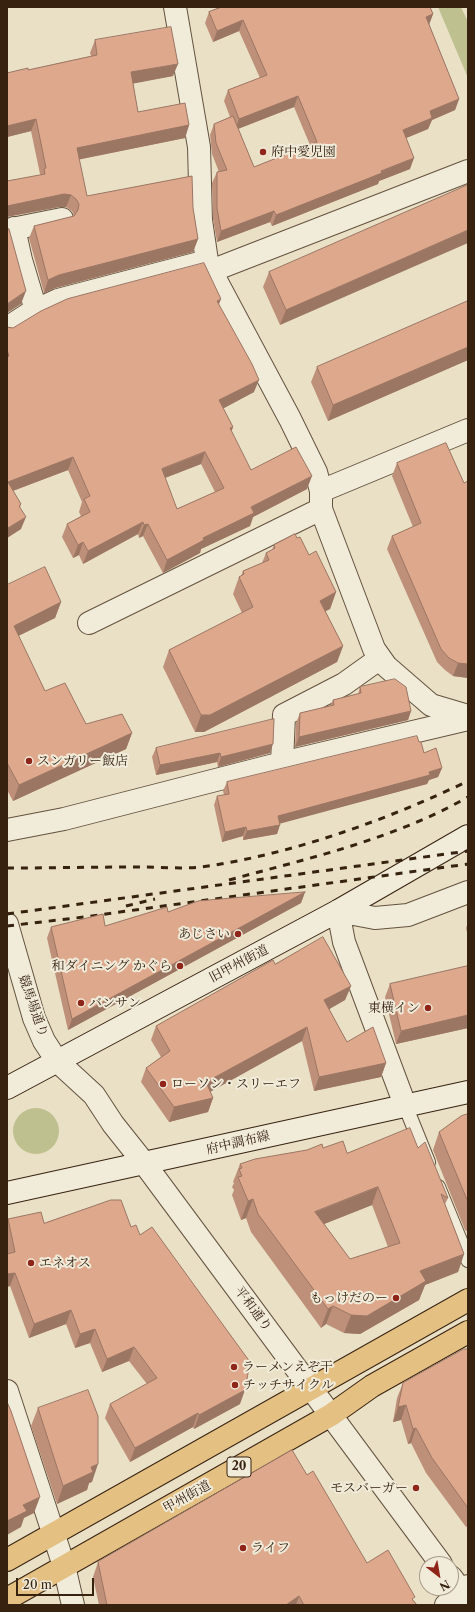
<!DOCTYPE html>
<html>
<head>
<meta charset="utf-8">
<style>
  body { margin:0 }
  #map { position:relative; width:475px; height:1612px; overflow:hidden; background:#e9e0c6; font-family:"Libre Caslon Text",serif }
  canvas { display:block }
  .frame { position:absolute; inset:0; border:8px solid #372210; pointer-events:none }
  .north { position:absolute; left:419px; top:1556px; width:40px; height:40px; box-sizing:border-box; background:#f1ebda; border:1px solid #a79b89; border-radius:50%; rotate:149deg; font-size:11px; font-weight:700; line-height:16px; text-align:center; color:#372210 }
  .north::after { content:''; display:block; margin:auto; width:14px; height:18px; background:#8f2418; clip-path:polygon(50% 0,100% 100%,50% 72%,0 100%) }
  .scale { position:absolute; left:16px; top:1578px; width:78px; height:18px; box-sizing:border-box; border:2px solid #372210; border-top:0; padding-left:5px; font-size:12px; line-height:14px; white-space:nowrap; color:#372210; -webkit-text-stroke:3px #f1ebda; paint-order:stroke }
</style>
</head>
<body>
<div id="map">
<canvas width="475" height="1612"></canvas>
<div class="frame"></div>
<div class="north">N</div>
<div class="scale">20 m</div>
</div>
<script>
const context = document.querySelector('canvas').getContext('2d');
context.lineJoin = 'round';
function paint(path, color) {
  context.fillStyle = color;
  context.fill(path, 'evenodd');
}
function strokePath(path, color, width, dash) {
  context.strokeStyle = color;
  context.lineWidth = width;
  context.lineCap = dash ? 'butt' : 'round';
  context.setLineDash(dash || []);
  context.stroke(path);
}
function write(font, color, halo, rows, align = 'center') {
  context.font = font + ' "Libre Caslon Text","Noto Serif JP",serif';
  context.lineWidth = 4;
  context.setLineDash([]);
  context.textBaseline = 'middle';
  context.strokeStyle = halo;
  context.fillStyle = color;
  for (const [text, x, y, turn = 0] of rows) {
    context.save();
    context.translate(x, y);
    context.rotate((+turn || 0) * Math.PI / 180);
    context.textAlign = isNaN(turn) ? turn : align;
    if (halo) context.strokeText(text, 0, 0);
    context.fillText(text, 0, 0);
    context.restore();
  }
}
const green = new Path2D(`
  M 438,7 L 461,7 L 468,22 L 468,78 Z
  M13 1131a23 23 0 1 1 46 0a23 23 0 1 1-46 0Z`);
const service = new Path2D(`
  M 405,1105 L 428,1162
  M 438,1187 L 468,1260`);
const minor = new Path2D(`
  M 175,7 L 199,147 L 201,220 L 207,261 L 211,271 L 290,419 L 316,472 L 321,491 L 321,509 L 374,649 L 386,666 L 431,705 L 468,716
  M 14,228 L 21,260 L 36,310
  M 7,230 L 62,219
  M 211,271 L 468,171
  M 7,328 L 30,313 L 58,300 L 207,261
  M 321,491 L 468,430
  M 89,623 L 321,509
  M 282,763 L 284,715 L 344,684 L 379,659
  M 7,830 L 64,819 L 282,763 L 468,719
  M 405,1105 L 344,942 L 338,911 L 375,918 L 408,915 L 468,892
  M 7,1391 L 64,1566 L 73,1605
  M 446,1605 L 468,1586`);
const tertiary = new Path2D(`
  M 7,924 L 34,1018 L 44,1041 L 57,1061 L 94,1095 L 113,1124 L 144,1163 L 441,1564
  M 451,1577 L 468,1600`);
const secondary = new Path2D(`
  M 7,1088 L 338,911 L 468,836
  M 7,1193 L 468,1092`);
const trunk = new Path2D(`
  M 7,1560 L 468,1300
  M 7,1599 L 331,1415 L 372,1386 L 468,1332`);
const rail = new Path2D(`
  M 7,868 C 50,868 94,867 137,867 C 158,867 180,869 201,867 C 290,855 387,820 468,781
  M 229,880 C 310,858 394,839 468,797
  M 126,906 L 155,899
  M 7,914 L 468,851
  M 7,926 L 84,917 L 468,864`);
const wall = new Path2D(`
  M 218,7 L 430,7 L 433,14 L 429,24 L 459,99 L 455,110 L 432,120 L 428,129 L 406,138 L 410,169 L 379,181 L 378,184 L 272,226 L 270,222 L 217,242 L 213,219 L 212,183 L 217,172 L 219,172 L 212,154 L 210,135 L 214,124 L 230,117 L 224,101 L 228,90 L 260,78 L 239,31 L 213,42 L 205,23 L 209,12 L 218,8 ZM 294,107 L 310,145 L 254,167 L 238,129 Z
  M 95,40 L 173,76 L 133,83 L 138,112 L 189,125 L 185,138 L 79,159 L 87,196 L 193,208 L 198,239 L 193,252 L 55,288 L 44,293 L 29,238 L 34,226 L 74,216 L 72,211 L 66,207 L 60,207 L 40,174 L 31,131 L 7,137 L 7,73 L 28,70 L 91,56 L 90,53 Z
  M 468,185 L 280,325 L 263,287 L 269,272 Z
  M 468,301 L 468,360 L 328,421 L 311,382 L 317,367 Z
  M 219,305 L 254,392 L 223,408 L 233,427 L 231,432 L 251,470 L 307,489 L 253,517 L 250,526 L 201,549 L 200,553 L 163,573 L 143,536 L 139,538 L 138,534 L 83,564 L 79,555 L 73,558 L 62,537 L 67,524 L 81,516 L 79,512 L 82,502 L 68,470 L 13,491 L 21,504 L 20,508 L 21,529 L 7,538 L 7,327 L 13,328 ZM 201,464 L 215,492 L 177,509 L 165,478 Z
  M 446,443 L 468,678 L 453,676 L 445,670 L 437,662 L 387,549 L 392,536 L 413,527 L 392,476 L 397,463 Z
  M 297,538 L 336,592 L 330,609 L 325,611 L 343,646 L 337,662 L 204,732 L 195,732 L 163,667 L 169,650 L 242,613 L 233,594 L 239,577 L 241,576 L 243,571 L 262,563 L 266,553 L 272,550 L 274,545 Z
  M 7,585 L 61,602 L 55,618 L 18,636 L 45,691 L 86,724 L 132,733 L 126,749 L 13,801 L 7,790 Z
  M 360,687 L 411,711 L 408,720 L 295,747 L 296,723 L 300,713 L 330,706 L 333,700 L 358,694 Z
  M 419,742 L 424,753 L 442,768 L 438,777 L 429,780 L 427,784 L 280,823 L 277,834 L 243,840 L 243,836 L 222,842 L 214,805 L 217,796 L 224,795 L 223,791 L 227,782 Z
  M 156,748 L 270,753 L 218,767 L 217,762 L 156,775 L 152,757 Z
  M 305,892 L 301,903 L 68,1030 L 47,938 L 51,927 L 105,926 L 168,912 Z
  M 468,923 L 468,937 L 466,928 Z
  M 275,964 L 351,986 L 345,1000 L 329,1009 L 347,1042 L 386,1063 L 381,1077 L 314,1091 L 302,1041 L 210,1091 L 213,1098 L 208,1112 L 169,1122 L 141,1082 L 146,1068 L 161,1057 L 151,1040 L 156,1026 Z
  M 468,966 L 468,1028 L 396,1044 L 385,997 L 390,984 Z
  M 468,1114 L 468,1232 L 465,1230 L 433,1150 L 439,1132 Z
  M 323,1148 L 347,1153 L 418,1148 L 448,1198 L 445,1204 L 464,1254 L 458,1272 L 425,1285 L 419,1300 L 360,1334 L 344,1333 L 326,1324 L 321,1328 L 251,1232 L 246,1218 L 241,1220 L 232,1195 L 234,1190 L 232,1187 L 234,1183 L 233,1182 L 240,1164 ZM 372,1205 L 388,1247 L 350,1259 L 324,1224 Z
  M 8,1219 L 44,1223 L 131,1227 L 140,1235 L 240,1404 L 194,1429 L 193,1427 L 130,1462 L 105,1418 L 110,1404 L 147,1384 L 129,1361 L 102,1372 L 90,1343 L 75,1348 L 66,1324 L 29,1338 L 10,1286 L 7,1287 L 7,1254 L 8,1254 L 7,1250 L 7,1222 Z
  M 468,1349 L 468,1526 L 466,1527 L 426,1473 L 411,1443 L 408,1444 L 401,1420 L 393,1422 L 397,1398 L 403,1383 Z
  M 38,1408 L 92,1482 L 89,1483 L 87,1490 L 57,1504 L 31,1426 Z
  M 307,1475 L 367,1563 L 414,1601 L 417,1605 L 99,1605 L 93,1577 L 98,1562 Z`);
const shadedWall = new Path2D(`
  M 433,14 L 429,25 L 426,17 Z
  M 243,20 L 239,31 L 213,42 L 217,31 Z
  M 178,64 L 173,76 L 126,85 L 131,72 Z
  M 298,96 L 294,107 L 235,130 L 239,119 Z
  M 459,99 L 455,110 L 432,120 L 428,129 L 399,141 L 403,130 L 430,111 Z
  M 36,119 L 31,131 L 7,137 L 7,126 Z
  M 189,125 L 185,138 L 72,161 L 77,148 Z
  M 414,158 L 410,169 L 379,181 L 378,184 L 272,226 L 276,215 Z
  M 64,194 L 71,195 L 66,207 L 60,207 L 7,217 L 7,206 L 9,205 Z
  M 274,211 L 270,222 L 217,242 L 221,231 Z
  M 468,230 L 468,243 L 280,325 L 286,310 Z
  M 198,239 L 193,252 L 55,288 L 44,293 L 48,280 L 59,275 Z
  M 26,291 L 21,304 L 7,313 L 7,304 Z
  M 221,299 L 216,312 L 217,301 Z
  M 468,347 L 468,360 L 328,421 L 333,405 Z
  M 259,380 L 254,392 L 215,413 L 219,400 Z
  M 233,427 L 229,439 L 230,428 Z
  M 205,452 L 201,464 L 157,481 L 162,469 Z
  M 73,457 L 68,470 L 7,493 L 8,482 Z
  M 312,476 L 307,489 L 253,517 L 250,526 L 201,549 L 200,553 L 163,573 L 167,560 L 251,507 Z
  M 26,517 L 21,529 L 7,538 L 7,531 L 8,528 Z
  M 143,522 L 138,534 L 83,564 L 88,551 Z
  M 148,524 L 143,536 L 139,538 L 144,525 Z
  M 83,542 L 79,555 L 73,558 L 78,545 Z
  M 336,592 L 330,609 L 314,617 L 320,601 Z
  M 61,602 L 55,618 L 8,641 L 14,626 Z
  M 343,646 L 337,662 L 204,732 L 195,732 L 201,715 Z
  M 458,663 L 468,664 L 468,678 L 453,676 Z
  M 411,711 L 408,720 L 295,747 L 299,737 Z
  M 132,733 L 126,749 L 13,801 L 19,785 Z
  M 273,744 L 270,753 L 218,767 L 221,757 Z
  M 220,753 L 217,762 L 156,775 L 160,765 Z
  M 442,768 L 438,777 L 429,780 L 427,784 L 275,825 L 278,816 Z
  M 280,825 L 277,834 L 243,840 L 247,831 Z
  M 246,827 L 243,836 L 222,842 L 225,832 Z
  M 305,892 L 301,903 L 68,1030 L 72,1019 Z
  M 351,986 L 345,1000 L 319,1015 L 324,1000 Z
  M 468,1015 L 468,1028 L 396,1044 L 401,1031 Z
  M 307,1027 L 302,1041 L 201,1097 L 206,1082 Z
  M 386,1063 L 381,1077 L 314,1091 L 319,1077 Z
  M 213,1098 L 208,1112 L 169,1122 L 174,1107 Z
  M 378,1187 L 372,1205 L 309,1230 L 315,1212 Z
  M 253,1199 L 246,1218 L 241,1220 L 248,1201 Z
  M 464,1254 L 458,1272 L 425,1285 L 419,1300 L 360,1334 L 344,1333 L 351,1315 L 420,1271 Z
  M 15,1273 L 10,1286 L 7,1287 L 7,1274 Z
  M 333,1306 L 326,1324 L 321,1328 L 328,1309 Z
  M 71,1310 L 66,1324 L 29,1338 L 34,1324 Z
  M 95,1329 L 90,1343 L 75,1348 L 80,1334 Z
  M 134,1347 L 129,1361 L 102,1372 L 107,1359 Z
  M 245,1390 L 240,1404 L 194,1429 L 199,1415 Z
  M 406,1405 L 401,1420 L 393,1422 L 398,1407 Z
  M 198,1413 L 193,1427 L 130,1462 L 135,1448 Z
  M 416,1428 L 411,1443 L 408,1444 L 413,1429 Z
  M 98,1464 L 92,1482 L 89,1483 L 87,1490 L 57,1504 L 63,1486 L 91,1467 Z
  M 40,1497 L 34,1513 L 24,1518 L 21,1527 L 7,1535 L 7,1521 L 23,1505 Z
  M 299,1596 L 296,1605 L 286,1605 Z`);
const building = new Path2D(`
  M 222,7 L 430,7 L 433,14 L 426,17 L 459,99 L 430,111 L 432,118 L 403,130 L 414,158 L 381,171 L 382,173 L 276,215 L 274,211 L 221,231 L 217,208 L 217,172 L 227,170 L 216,143 L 214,124 L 233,116 L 254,167 L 317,142 L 298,96 L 239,119 L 228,90 L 267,75 L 243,20 L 217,31 L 209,12 Z
  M 171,27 L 178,64 L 131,72 L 138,112 L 185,103 L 189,125 L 77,148 L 87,196 L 192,176 L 193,208 L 198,239 L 59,275 L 48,280 L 34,226 L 74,216 L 78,210 L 79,204 L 76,199 L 71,195 L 64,194 L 7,206 L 7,181 L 45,174 L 44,169 L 46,168 L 36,119 L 7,126 L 7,73 L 28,68 L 28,70 L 97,55 L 95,40 Z
  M 468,185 L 468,230 L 286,310 L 269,272 Z
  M 7,228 L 9,229 L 26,291 L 7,304 Z
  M 204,263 L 221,299 L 217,301 L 252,364 L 259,380 L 219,400 L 233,427 L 230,428 L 251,470 L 296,447 L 312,476 L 251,507 L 254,513 L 203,538 L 204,540 L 167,560 L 148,524 L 144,525 L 143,522 L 88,551 L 83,542 L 78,545 L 67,524 L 90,512 L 84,499 L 90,496 L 73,457 L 8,482 L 21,504 L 19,506 L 26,517 L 8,528 L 7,526 L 7,357 L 9,356 L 7,350 L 7,327 L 13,328 L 41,311 L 67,299 ZM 205,452 L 224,488 L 177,509 L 162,469 Z
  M 468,301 L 468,347 L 333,405 L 317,367 Z
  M 446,443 L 464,483 L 468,481 L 468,664 L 458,663 L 449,658 L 441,649 L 392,536 L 421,523 L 397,463 Z
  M 295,534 L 297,538 L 300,537 L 309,555 L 316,551 L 336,592 L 320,601 L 343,646 L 210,715 L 201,715 L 169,650 L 253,607 L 239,577 L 244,574 L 243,571 L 269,560 L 266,553 L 275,548 L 274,545 Z
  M 45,567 L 61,602 L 14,626 L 45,691 L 65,683 L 86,724 L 122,714 L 132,733 L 19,785 L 7,763 L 7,585 Z
  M 395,679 L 406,687 L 411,711 L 299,737 L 300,713 L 334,705 L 333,700 L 361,693 L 360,687 Z
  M 274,719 L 273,744 L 221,757 L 220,753 L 160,765 L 156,748 Z
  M 417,736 L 419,742 L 421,742 L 424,753 L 436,748 L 442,768 L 429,772 L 430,775 L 278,816 L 280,825 L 247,831 L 246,827 L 225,832 L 217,796 L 229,794 L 227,782 Z
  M 305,892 L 230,933 L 72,1019 L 51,927 L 103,914 L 105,926 L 167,907 L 168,912 L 198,901 Z
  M 323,937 L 351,986 L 324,1000 L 347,1042 L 373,1027 L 386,1063 L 319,1077 L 307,1027 L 206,1082 L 213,1098 L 174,1107 L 146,1068 L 170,1051 L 156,1026 L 273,960 L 275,964 Z
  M 468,966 L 468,1015 L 401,1031 L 390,984 Z
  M 468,1114 L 468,1202 L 439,1132 L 461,1116 Z
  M 410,1128 L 418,1148 L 425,1142 L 448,1198 L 441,1194 L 464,1254 L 420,1271 L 426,1281 L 367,1316 L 351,1315 L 333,1306 L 328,1309 L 258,1214 L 253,1199 L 248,1201 L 238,1177 L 242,1176 L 239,1169 L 242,1168 L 240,1164 L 255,1159 L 307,1150 L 322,1144 L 323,1148 L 343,1141 L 347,1153 ZM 378,1187 L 400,1243 L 350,1259 L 315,1212 Z
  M 111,1200 L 121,1200 L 131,1227 L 136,1225 L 140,1235 L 152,1227 L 250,1362 L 245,1390 L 199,1415 L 198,1413 L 135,1448 L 110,1404 L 157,1378 L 134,1347 L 107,1359 L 95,1329 L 80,1334 L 71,1310 L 34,1324 L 15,1273 L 7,1274 L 7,1254 L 15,1252 L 8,1219 L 41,1212 L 44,1223 Z
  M 464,1349 L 468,1349 L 468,1508 L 432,1458 L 416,1428 L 413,1429 L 406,1405 L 398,1407 L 403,1383 Z
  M 88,1390 L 98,1416 L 98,1464 L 91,1467 L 93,1472 L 63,1486 L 38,1408 Z
  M 7,1402 L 11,1411 L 40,1497 L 23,1505 L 27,1511 L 7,1521 Z
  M 292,1450 L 307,1475 L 313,1471 L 367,1563 L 388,1550 L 415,1597 L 412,1599 L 417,1605 L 304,1605 L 299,1596 L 286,1605 L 107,1605 L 98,1562 Z`);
const markers = [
  [263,152,4,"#8f2418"],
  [29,761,4,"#8f2418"],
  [238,934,4,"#8f2418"],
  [180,966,4,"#8f2418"],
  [81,1003,4,"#8f2418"],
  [428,1008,4,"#8f2418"],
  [163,1084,4,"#8f2418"],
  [31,1263,4,"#8f2418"],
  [396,1298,4,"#8f2418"],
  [234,1367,4,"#8f2418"],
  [235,1385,4,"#8f2418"],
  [416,1488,4,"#8f2418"],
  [243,1548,4,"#8f2418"]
];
const shields = [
  [239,1467,24]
];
const shieldNames = [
  ["20",239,1467]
];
const poiNames = [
  ["府中愛児園",271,152],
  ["スンガリー飯店",37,761],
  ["あじさい",230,934,"right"],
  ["和ダイニング かぐら",172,966,"right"],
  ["バンサン",89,1003],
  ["東横イン",420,1008,"right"],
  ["ローソン・スリーエフ",171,1084],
  ["エネオス",39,1263],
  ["もっけだのー",388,1298,"right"],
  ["ラーメンえぞ干",242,1367],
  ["チッチサイクル",243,1385],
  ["モスバーガー",408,1488,"right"],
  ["ライフ",251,1548]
];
const streetNames = [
  ["旧甲州街道",239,964,-28],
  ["競馬場通り",33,1006,71],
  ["府中調布線",238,1143,-13],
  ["平和通り",253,1309,53],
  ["甲州街道",187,1497,-29]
];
paint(green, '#bec090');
strokePath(service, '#64523e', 16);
strokePath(minor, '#64523e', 24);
strokePath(tertiary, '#64523e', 24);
strokePath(secondary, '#372210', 24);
strokePath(trunk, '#372210', 24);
strokePath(service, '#f1ebda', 14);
strokePath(minor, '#f1ebda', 22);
strokePath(tertiary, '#f1ebda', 22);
strokePath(secondary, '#f1ebda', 22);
strokePath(trunk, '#e4c083', 22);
strokePath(rail, '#372210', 3, [7, 7]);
paint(wall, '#bf9079');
paint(shadedWall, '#9b7663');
paint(building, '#dea88d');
strokePath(building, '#9b7663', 1);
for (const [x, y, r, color] of markers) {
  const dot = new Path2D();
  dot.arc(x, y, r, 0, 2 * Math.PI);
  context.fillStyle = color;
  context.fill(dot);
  strokePath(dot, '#f1ebda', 1.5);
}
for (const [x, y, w] of shields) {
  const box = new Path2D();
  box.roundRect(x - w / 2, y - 10, w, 20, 3);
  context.fillStyle = '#f1ebda';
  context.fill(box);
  strokePath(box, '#372210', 1);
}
write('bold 12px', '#372210', null, shieldNames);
write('13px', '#372210', '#f1ebda', poiNames, 'left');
write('13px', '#372210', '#f1ebda', streetNames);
</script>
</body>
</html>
